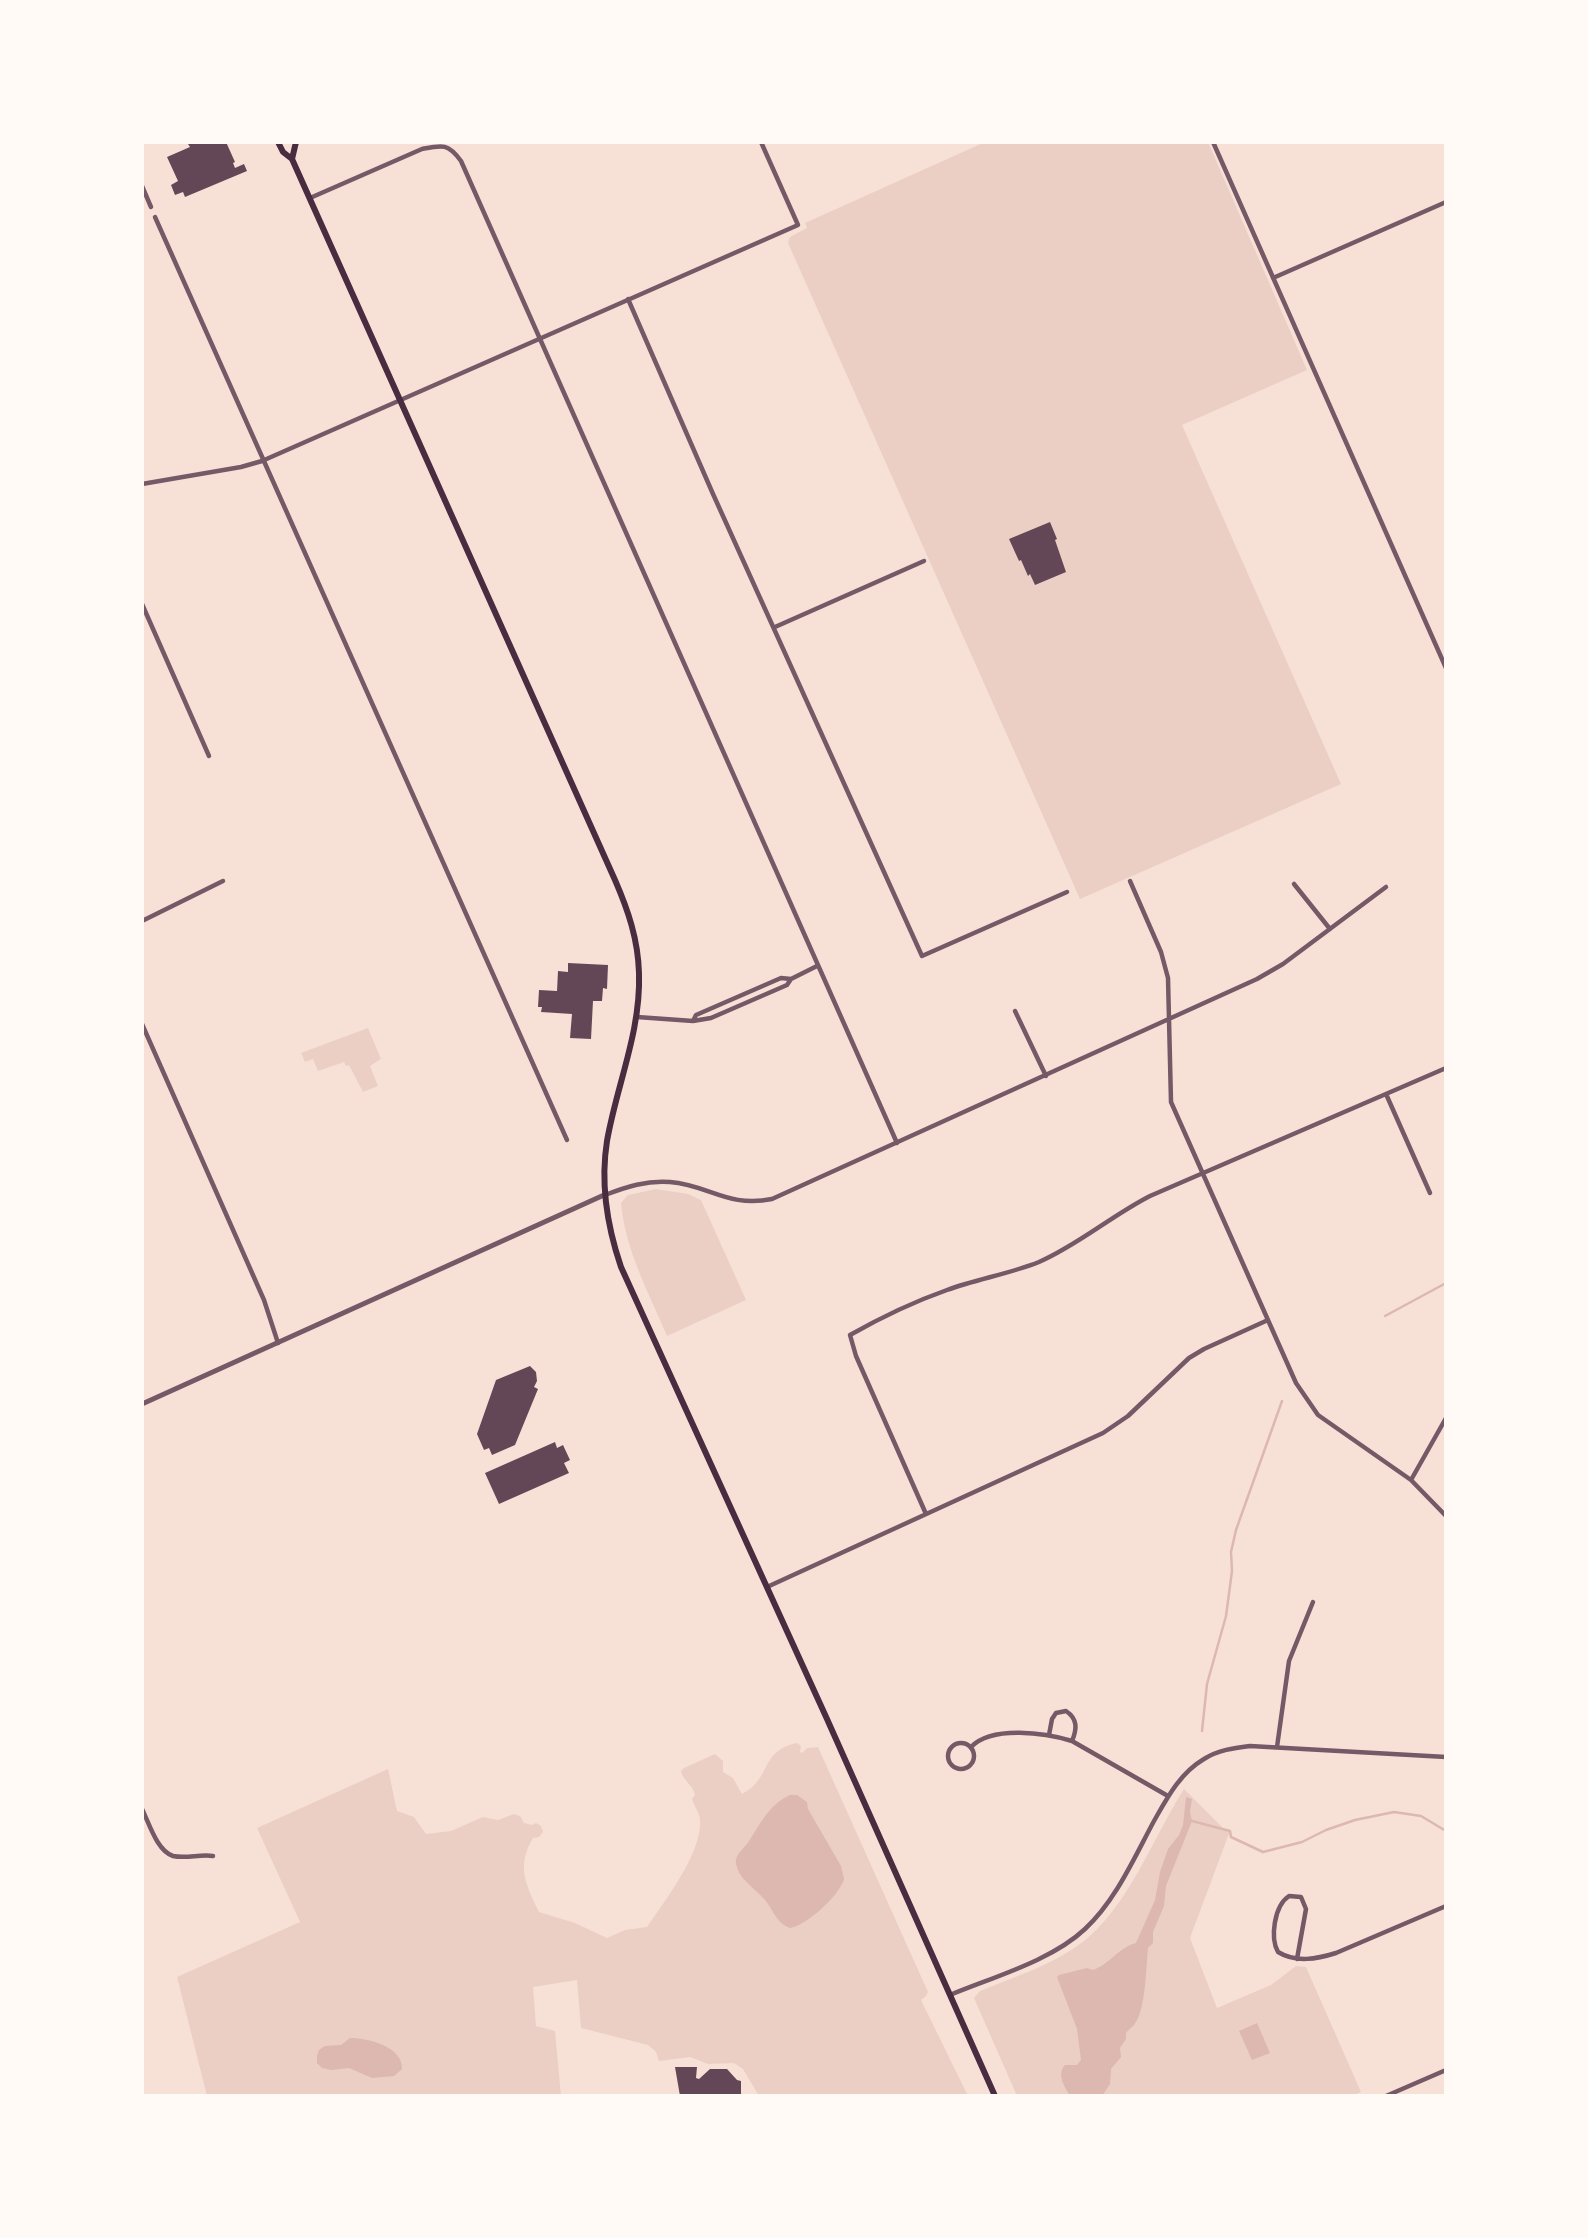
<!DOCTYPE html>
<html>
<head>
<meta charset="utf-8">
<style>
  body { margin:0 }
  #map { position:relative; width:1588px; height:2238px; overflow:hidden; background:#f7e1d7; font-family:Literata,serif }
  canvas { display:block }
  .frame { position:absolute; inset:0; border:144px solid #fffaf5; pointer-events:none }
</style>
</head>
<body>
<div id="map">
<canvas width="1588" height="2238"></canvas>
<div class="frame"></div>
</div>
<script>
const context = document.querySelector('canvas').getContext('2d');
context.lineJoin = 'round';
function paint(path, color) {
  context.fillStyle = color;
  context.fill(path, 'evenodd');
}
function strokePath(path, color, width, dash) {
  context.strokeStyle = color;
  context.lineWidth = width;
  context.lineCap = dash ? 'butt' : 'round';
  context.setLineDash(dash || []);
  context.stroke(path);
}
const green = new Path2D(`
  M 985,142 L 1208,142 L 1307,370 L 1182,425 L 1341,784 L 1080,899 L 788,243 L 790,237 L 807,228 L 805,223 Z
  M 368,1028 L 381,1059 L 370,1066 L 378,1086 L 363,1092 L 349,1065 L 346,1066 L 344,1062 L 318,1071 L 313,1059 L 305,1062 L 301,1053 Z
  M 656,1189 L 688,1194 L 701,1200 L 746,1300 L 667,1336 C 649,1293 625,1250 621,1203 L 628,1195 Z
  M 797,1743 L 801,1746 L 800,1752 L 802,1753 L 807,1748 L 818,1747 L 928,1992 L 926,1996 L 921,2000 L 968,2096 L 759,2096 L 743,2069 L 734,2063 L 708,2064 L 690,2057 L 659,2061 L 656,2052 L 648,2045 L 581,2028 L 577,1980 L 533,1987 L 536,2026 L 555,2031 L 561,2096 L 207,2096 L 177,1977 L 300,1922 L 257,1828 L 388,1769 L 397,1811 L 414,1817 L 426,1834 L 451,1831 L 483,1817 L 498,1820 L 514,1814 L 520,1816 L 524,1823 L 532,1825 L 536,1823 L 541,1826 L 543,1832 L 539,1837 L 533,1838 C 516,1866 526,1885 539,1912 L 575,1923 L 607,1938 L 625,1930 L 647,1927 C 665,1900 703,1852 700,1819 C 699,1812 694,1806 692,1799 L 695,1795 C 693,1785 683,1781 681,1771 L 684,1768 L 715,1754 L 723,1761 L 723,1772 L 733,1778 L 742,1794 C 772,1779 759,1751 797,1743 Z
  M 1184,1789 L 1226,1831 L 1230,1831 L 1190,1938 L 1217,2008 L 1271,1985 L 1296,1966 L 1306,1967 L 1361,2092 L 1352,2096 L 1017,2096 L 974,1998 L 980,1991 C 1017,1976 1061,1962 1091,1935 C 1133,1896 1154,1836 1184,1789 Z`);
const water = new Path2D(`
  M 790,1795 L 797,1795 L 807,1802 L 808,1809 L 841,1866 L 844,1879 C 840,1895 806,1926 790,1928 C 776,1923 774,1911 765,1900 C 757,1890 740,1880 737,1867 C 733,1857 741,1851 747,1844 C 760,1825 768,1805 790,1795 Z
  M 1186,1797 L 1192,1799 L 1190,1812 L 1192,1821 L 1166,1886 L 1164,1906 L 1153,1932 L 1153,1943 L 1148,1948 C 1146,1967 1146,2010 1134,2025 C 1131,2028 1128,2030 1126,2033 L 1126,2039 L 1120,2048 L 1121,2057 L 1111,2069 L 1110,2084 L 1102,2096 L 1070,2096 C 1065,2087 1056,2075 1065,2065 L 1077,2065 L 1081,2060 L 1077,2029 L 1057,1977 L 1059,1975 L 1087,1968 L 1093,1970 C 1110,1964 1118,1948 1136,1943 L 1155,1900 L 1160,1872 L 1168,1849 L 1179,1835 L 1183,1825 Z
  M 1257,2023 L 1270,2053 L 1252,2060 L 1239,2031 Z
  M 350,2038 C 369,2038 403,2047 402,2069 L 394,2076 L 372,2078 L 349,2068 L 331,2070 L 322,2068 L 317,2063 L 317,2056 L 319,2050 L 325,2046 L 341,2045 Z`);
const stream = new Path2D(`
  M 1385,1316 L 1446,1283
  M 1202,1731 L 1207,1684 L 1226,1616 L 1232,1571 L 1231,1552 L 1236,1530 L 1282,1401
  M 1192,1821 L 1230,1831 L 1231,1837 L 1263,1852 L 1302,1842 L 1326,1830 L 1355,1820 L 1394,1812 L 1421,1816 L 1446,1831`);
const building = new Path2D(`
  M 193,142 L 226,142 L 235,162 L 233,163 L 235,168 L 244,164 L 247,171 L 185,197 L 183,192 L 175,195 L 171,185 L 178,181 L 167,157 L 190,147 L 188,144 Z
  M 1050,522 L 1057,539 L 1055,540 L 1066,572 L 1035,585 L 1030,574 L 1028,576 L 1021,560 L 1019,561 L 1009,539 Z
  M 568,963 L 608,965 L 607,989 L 603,988 L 602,1001 L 593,1001 L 591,1039 L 570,1038 L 572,1014 L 541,1012 L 542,1007 L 538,1007 L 539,990 L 557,991 L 558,971 L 568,972 Z
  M 530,1366 L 536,1372 L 537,1381 L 534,1387 L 538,1389 L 515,1445 L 492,1455 L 489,1448 L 484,1450 L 477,1434 L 496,1380 Z
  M 555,1442 L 557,1448 L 563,1445 L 570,1460 L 564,1463 L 569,1473 L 499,1504 L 485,1473 Z
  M 675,2067 L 697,2067 L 696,2078 L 699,2079 L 710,2069 L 727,2069 L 737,2080 L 741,2081 L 741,2096 L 680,2096 Z`);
const minor = new Path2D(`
  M 1213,142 L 1446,668
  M 142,186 L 151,207
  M 310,198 L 422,149 C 442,145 448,143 461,161 L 897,1143
  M 155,217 L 567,1140
  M 1273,278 L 1446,202
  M 628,299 L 713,494 L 922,956 L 1067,892
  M 142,484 L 241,467 L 262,461 L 798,225 L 761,142
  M 142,604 L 209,756
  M 775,627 L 924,561
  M 1130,881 L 1161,952 L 1168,978 L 1171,1102 L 1296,1383 L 1318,1415 L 1411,1480 L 1446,1516
  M 1294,884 L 1330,929
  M 142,921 L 223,881
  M 1015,1011 L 1046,1076
  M 637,1017 L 693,1021 L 711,1018 L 787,985 L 791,979 L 817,966
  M 693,1021 L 696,1015 L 781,978 L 791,979
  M 142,1024 L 264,1300 L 278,1343
  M 1386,1094 L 1430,1193
  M 605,1195 C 626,1187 647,1180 670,1182 C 709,1185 728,1208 772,1199 L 1257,979 L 1283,964 L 1386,887
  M 1411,1480 L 1446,1418
  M 926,1514 L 856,1356 L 850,1335 C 880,1318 913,1302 947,1290 C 977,1279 1009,1274 1039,1262 C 1078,1245 1111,1216 1150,1196 L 1446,1068
  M 767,1587 L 1103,1433 L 1128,1416 L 1189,1358 L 1204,1349 L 1268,1320
  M 1049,1735 L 1052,1719 L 1056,1713 L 1066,1711 C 1078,1719 1077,1729 1072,1741
  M948 1756a13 13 0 1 1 26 0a13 13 0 1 1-26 0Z
  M 971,1747 C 992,1725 1046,1733 1072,1741 L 1168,1796
  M 1277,1747 L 1289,1661 L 1313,1602
  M 142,1809 C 149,1823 157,1851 173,1856 C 186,1859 200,1854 213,1856
  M 1297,1959 L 1306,1909 L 1301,1897 L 1289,1896 C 1274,1906 1270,1938 1278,1952 C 1296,1963 1317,1959 1336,1953 L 1446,1906
  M 950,1995 C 993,1977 1051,1961 1085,1929 C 1116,1900 1134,1858 1154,1821 C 1167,1798 1180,1773 1204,1759 C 1218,1750 1234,1748 1250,1746 L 1446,1757
  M 1386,2096 L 1446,2070`);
const tertiary = new Path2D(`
  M 142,1404 L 604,1195`);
const secondary = new Path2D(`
  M 278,142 L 283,152 L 292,159 L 615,880 C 628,910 638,939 639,973 C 641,1032 617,1084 607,1141 C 600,1185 607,1226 621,1267 L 827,1719 L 995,2096
  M 292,159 L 296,142`);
paint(green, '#ebcfc5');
paint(water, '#dcb8b0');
strokePath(stream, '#dcb8b0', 2.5);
paint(building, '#644757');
strokePath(minor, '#755966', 4.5);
strokePath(tertiary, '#755966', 5);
strokePath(secondary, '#4a2c40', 6);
</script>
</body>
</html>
